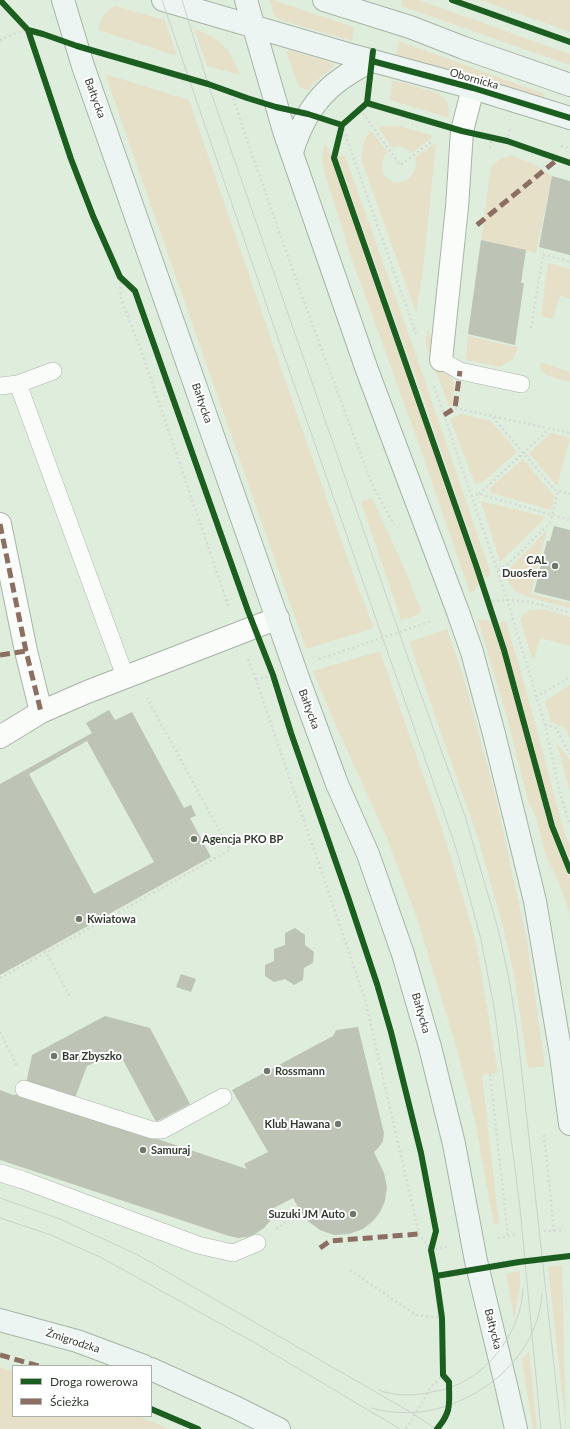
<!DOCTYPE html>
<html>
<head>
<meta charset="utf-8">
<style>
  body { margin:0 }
  #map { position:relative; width:570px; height:1429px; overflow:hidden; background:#dfeddd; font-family:Lato,sans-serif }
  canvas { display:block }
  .legend { position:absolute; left:12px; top:1365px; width:140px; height:52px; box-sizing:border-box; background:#fff; border:1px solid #adb0ac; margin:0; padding:5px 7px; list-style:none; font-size:12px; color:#313a2f }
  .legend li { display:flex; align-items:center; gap:8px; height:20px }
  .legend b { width:20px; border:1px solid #adb0ac }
</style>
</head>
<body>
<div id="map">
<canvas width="570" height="1429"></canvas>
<ul class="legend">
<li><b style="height:5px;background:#1b5e20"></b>Droga rowerowa</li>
<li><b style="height:5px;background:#8d6e63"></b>Ścieżka</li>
</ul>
</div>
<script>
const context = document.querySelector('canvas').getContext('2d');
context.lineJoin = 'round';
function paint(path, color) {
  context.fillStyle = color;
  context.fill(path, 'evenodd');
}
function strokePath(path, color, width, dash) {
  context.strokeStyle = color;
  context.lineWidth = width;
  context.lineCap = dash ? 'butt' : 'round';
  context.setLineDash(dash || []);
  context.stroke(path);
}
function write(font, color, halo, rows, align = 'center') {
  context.font = font + ' Lato,sans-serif';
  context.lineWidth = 4;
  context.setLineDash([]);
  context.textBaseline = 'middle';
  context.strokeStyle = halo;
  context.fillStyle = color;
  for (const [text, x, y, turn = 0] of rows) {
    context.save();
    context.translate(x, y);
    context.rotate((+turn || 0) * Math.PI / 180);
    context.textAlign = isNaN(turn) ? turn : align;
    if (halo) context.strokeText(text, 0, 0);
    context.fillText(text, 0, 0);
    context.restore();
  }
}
const green = new Path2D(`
  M 270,0 L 273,0 L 354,27 L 352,41 L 280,20 L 274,15 Z
  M 402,0 L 419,0 L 570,54 L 570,65 L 401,6 Z
  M 480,0 L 570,0 L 570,32 Z
  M 115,6 L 165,20 L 177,56 L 98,30 C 101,19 104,11 115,6 Z
  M 194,29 C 222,38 230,49 240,75 L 207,66 Z
  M 399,41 L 545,94 L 544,98 L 396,56 Z
  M 289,50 L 333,63 L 334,66 L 312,85 L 309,90 L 301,88 L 298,85 L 286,52 Z
  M 105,74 L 189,100 L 291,397 L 355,579 L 374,628 L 306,649 Z
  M 392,81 C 402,82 411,85 420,88 C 438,93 452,96 449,118 L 390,100 Z
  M 388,126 L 399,126 L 431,135 L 433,137 L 412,153 C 406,147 400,145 392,148 L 378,127 Z
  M 371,131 L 387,152 C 379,162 380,178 395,182 C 409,184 419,170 415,157 L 436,143 L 423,270 L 416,313 L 362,162 C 362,151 362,138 371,131 Z
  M 324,145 L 327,146 L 333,159 L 479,580 L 480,583 L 474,591 L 470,593 L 417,439 L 351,257 L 325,174 L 322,159 Z
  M 342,154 L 345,156 L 415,352 L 491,574 L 488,577 L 485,578 L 483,573 L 426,407 L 338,158 Z
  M 512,156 L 532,163 L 552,176 L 536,253 L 481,240 L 491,167 C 497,160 503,157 512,156 Z
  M 548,263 L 570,269 L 570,299 L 560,296 L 553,319 L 541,316 Z
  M 428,329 L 436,357 L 454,382 L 453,404 L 449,406 L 425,342 Z
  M 468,336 L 516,347 L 518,347 L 513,359 L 500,367 L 466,360 Z
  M 540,362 L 570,372 L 570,382 C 559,379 539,377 540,362 Z
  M 461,414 L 491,421 L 517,452 L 483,482 L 475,484 L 450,419 Z
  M 551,433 L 570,438 L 557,486 L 529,453 Z
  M 523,459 L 554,496 L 551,510 L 491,493 L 490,488 Z
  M 372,498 L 402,563 L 421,610 L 418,615 L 401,620 L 361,502 Z
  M 481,501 L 546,517 L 500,562 Z
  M 547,530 L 531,594 L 570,603 L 570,608 C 556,604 527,598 516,591 C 511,588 509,583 507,579 L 510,568 Z
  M 543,609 L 570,617 L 570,646 L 540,638 L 535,657 L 532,658 L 520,619 L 523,614 L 530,610 Z
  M 478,620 L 486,620 L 492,622 L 515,696 L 546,816 L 570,879 L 570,914 L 561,888 L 545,853 L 536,817 L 528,801 L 507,717 Z
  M 502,621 L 506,623 L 519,664 L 564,831 L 570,845 L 570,861 L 558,831 L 550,807 L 526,716 L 499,624 Z
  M 447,629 L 463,675 L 495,794 L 527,941 L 545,1066 L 528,1068 L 514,974 L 503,927 L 478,838 L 409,642 Z
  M 380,651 L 441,826 L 462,894 L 476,942 L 498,1073 L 482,1075 L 499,1224 L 494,1225 L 474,1116 L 456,1046 L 417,918 L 387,838 L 329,710 L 313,671 Z
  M 570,685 L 570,738 L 565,728 L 551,722 L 545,701 Z
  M 557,744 L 570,760 L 570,792 Z
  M 562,1265 L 566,1429 L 548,1267 Z
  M 520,1271 L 520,1286 L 514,1318 L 506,1274 Z
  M 529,1351 L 537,1429 L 533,1429 L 522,1360 Z
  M 0,1367 L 13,1371 L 13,1416 L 138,1416 L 170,1429 L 0,1429 Z`);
const building = new Path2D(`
  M 552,176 L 570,181 L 570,255 L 539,247 Z
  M 481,240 L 526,250 L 521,283 L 524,283 L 515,345 L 468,334 Z
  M 554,526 L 570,530 L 570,601 L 534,592 L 547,541 L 550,541 Z
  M 109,710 L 115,720 L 132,712 L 184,808 L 191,805 L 196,816 L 190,818 L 211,857 L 0,975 L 0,784 L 92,733 L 86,723 ZM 87,741 L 154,862 L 94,894 L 29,774 Z
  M 295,928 L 305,935 L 305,945 L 314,952 L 313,963 L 304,968 L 303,980 L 294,985 L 285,979 L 274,982 L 265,976 L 265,965 L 274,961 L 274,949 L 285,945 L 285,933 Z
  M 181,974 L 196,979 L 191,992 L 176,987 Z
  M 105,1016 L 150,1028 L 190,1104 L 156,1122 L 123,1060 L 108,1057 L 87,1066 L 75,1098 L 52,1089 L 51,1092 L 26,1084 L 32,1055 Z
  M 358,1027 L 384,1133 L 383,1141 L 379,1147 L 374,1152 L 384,1173 L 387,1187 L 385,1201 L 380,1212 L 374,1220 L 363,1229 L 349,1234 L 334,1235 L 320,1230 L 309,1222 L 300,1211 L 293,1198 L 270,1210 L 272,1214 L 270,1221 L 264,1228 L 255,1234 L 247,1237 L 238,1238 L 229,1236 L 0,1160 L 0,1090 L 13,1095 L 23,1094 L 247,1169 L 244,1164 L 268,1152 L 232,1090 L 333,1036 L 336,1030 Z`);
const path = new Path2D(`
  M 0,40 L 14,34 L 28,30
  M 232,94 L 248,143 L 303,299 L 371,482 L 394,525
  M 360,109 L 400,165 L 433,141
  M 342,125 L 416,334
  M 507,141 L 510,130 L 512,131
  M 561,146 L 570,148
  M 490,148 L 492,137
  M 120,277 L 121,298 L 143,356 L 229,608
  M 531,328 L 543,254 L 570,262
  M 434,386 L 507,599 L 545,725 L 560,793 L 570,825
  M 455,408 L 570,433
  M 493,417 L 555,490 L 570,494
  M 479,494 L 545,433 L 548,429
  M 471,496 L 479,494 L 570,520
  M 498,570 L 508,564 L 550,523 L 558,491
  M 492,601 C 522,597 541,605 570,613
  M 248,659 L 256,680 L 365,999 L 419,1234 L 431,1250 L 447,1247
  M 319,659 L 432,621
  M 256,680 L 269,676
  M 536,697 L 570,677
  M 545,725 L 556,728 L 570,754
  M 45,950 L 71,999
  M 0,978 L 230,850 L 147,698
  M 0,1032 L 16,1064 L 16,1066
  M 490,1074 L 508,1236
  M 544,1135 L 554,1231
  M 276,1229 L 289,1220
  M 544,1231 L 564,1230
  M 498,1238 L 516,1235
  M 350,1270 L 416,1315 L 442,1318
  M 406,1429 L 431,1387 L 443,1375`);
const lane = new Path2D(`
  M 441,360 L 460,371 L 521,384
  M 18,384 L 125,676
  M 0,386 L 18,384 L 53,371
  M 24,1089 L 152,1130 L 162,1130 L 223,1097
  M 0,1173 L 23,1180 L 198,1245 L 233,1253 L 257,1243`);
const street = new Path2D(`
  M 441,360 L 457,207 L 462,131 L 473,88
  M 0,524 L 26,651 L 41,712
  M 0,737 L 41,712 L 87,692 L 278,618`);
const secondary = new Path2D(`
  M 63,0 L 83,66 L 298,678 L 337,784 L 368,854 L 403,954 L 430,1047 L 454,1144 L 476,1261 L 507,1389 L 516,1429
  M 163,0 L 351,55 L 473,88 L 570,118
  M 246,0 L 284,131 L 367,370 L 458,612 L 472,652 L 494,734 L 535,901 L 561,1055 L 570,1124
  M 324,0 L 410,27 L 464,48 L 570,85
  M 292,152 C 306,106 329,81 372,61
  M 0,1320 L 77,1341 L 144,1366
  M 151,1369 L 235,1407 L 279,1429`);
const tram = new Path2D(`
  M 162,0 L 281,347 L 447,822 L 456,848 L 481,939 L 495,1013 L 520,1208 L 541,1429
  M 182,0 L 208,84 L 415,678 L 465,816 L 498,929 L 509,979 L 517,1029 L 561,1429
  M 0,1198 L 60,1219 L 138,1255 L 412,1413 L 436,1429
  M 0,1218 L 51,1235 L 102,1258 L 257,1344 L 400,1429
  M 379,1390 C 393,1396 412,1396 427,1393 C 436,1391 446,1390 454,1386 C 491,1372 522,1328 523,1289
  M 372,1408 C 387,1413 405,1413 420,1412 C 480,1404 538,1357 542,1294`);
const quiet = new Path2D(`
  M 477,225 L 558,159
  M 444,415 L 455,408 L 460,371
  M 0,524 L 26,651 L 41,712
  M 0,655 L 26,651
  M 320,1248 L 330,1241 L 419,1234
  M 0,1355 L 39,1366`);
const cycleway = new Path2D(`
  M 0,0 L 28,30 L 71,159 L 93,216 L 120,277 L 135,291 L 248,611 L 273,675 L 291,733 L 348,897 L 377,984 L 391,1032 L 421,1153 L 436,1231 L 431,1250 L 436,1276 L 442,1318 L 443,1375 L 449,1382 C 449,1404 452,1411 437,1429
  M 452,0 L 570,42
  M 28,30 L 43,34 L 77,46 L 208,84 L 247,98 L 276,107 L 308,114 L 342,125 L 367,103 L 373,51
  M 372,61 L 473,88 L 570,118
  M 367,103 L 462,131 L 507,141 L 570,163
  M 342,125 L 334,158 L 476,565 L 504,650 L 552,826 L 570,871
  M 436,1276 L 519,1262 L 570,1256
  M 151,1409 L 198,1429`);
const markers = [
  [555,566,4,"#6e796c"],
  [194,839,4,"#6e796c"],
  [79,919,4,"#6e796c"],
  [54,1056,4,"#6e796c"],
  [267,1071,4,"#6e796c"],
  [338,1124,4,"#6e796c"],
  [143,1150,4,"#6e796c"],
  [353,1214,4,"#6e796c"]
];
const streetNames = [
  ["Obornicka",474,79,16],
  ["Bałtycka",95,98,70],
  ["Bałtycka",202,403,71],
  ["Bałtycka",309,709,70],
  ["Bałtycka",421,1013,74],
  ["Bałtycka",493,1329,76],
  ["Żmigrodzka",73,1341,18]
];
const poiNames = [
  ["CAL",547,560,"right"],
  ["Duosfera",547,573,"right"],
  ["Agencja PKO BP",202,839],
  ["Kwiatowa",87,919],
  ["Bar Zbyszko",62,1056],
  ["Rossmann",275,1071],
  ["Klub Hawana",330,1124,"right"],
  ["Samuraj",151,1150],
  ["Suzuki JM Auto",345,1214,"right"]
];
paint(green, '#e6e0c9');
paint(building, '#bdc4b6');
strokePath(lane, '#a7b3a6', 18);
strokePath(street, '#a7b3a6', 24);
strokePath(secondary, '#a7b3a6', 24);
strokePath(path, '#d6d9d5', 2.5, [2, 3]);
strokePath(lane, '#fafcfa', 17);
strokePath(street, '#fafcfa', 22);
strokePath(secondary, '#ecf5f1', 22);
strokePath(tram, '#ccd0cb', 1);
strokePath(quiet, '#8d6e63', 5, [10, 5]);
strokePath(cycleway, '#1b5e20', 6);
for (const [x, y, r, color] of markers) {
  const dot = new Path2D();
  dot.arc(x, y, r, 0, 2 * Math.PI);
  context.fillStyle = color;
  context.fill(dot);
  strokePath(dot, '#fff', 1.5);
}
write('11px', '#313a2f', '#fff', streetNames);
write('bold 11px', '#313a2f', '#fff', poiNames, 'left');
</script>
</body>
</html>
